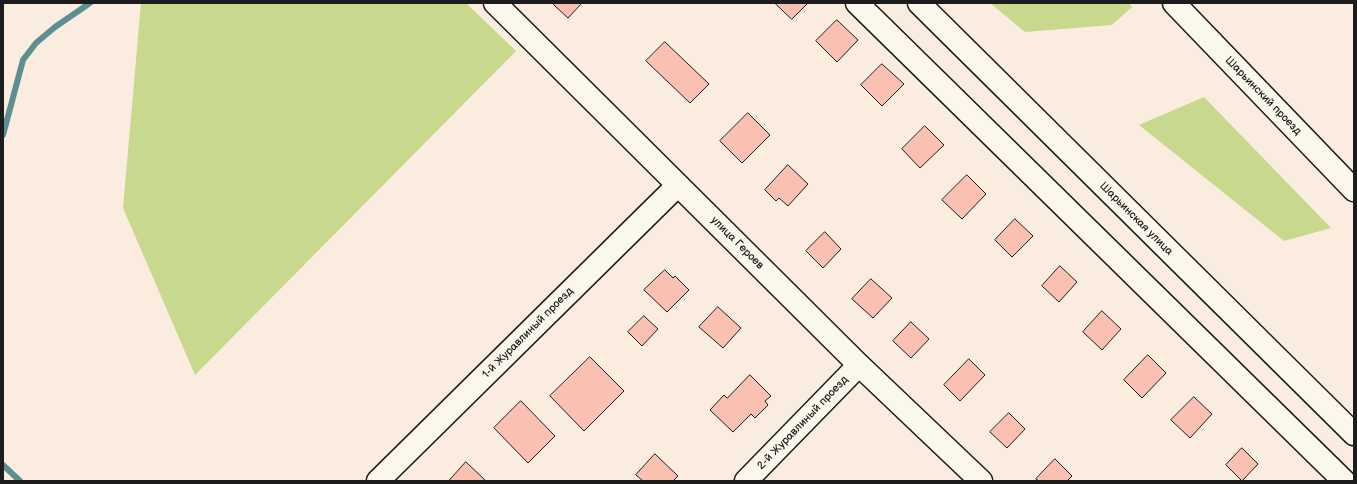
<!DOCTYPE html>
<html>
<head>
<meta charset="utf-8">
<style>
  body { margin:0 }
  #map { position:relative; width:1357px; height:484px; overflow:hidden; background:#fbece0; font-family:"Balsamiq Sans",sans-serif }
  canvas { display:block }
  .frame { position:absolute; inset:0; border:4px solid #1c1c1c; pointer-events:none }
</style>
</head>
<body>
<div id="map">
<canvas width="1357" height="484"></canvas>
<div class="frame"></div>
</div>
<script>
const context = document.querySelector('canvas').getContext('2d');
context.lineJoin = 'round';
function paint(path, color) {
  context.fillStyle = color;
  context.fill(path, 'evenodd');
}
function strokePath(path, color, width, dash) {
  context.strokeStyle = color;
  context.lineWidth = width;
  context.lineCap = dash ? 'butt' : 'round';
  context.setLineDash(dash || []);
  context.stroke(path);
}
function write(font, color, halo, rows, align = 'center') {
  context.font = font + ' "Balsamiq Sans",sans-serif';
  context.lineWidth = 3;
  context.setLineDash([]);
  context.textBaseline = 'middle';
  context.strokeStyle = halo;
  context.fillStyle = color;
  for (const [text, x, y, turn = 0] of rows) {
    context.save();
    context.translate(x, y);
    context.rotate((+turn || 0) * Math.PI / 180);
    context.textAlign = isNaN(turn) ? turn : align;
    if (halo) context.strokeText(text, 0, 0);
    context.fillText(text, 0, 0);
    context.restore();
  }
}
const green = new Path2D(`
  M 141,3 L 466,3 L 516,51 L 195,375 L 123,208 Z
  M 990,3 L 1129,3 L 1132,7 L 1112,25 L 1025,32 Z
  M 1204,97 L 1331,228 L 1284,241 L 1139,125 Z`);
const stream = new Path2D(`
  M 3,135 L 23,60 L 36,43 L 55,27 L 90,3
  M 3,465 L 20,481`);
const building = new Path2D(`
  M 555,3 L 582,3 L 568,18 L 554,5 Z
  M 775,3 L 808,3 L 792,19 Z
  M 837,20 L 858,40 L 837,62 L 816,41 Z
  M 665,42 L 709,84 L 690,103 L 646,61 Z
  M 882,64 L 904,84 L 882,106 L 861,85 Z
  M 748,113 L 770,135 L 742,163 L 720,141 Z
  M 925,126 L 944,145 L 920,168 L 902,149 Z
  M 788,165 L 808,184 L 788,206 L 779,198 L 776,201 L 765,190 Z
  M 967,175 L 986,194 L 962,219 L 942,200 Z
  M 1015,219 L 1033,236 L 1012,257 L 995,240 Z
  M 825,232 L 841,249 L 823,268 L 806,251 Z
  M 1060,266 L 1077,282 L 1059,302 L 1042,286 Z
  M 665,270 L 673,278 L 675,276 L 689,290 L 667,312 L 644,290 Z
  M 871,279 L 892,298 L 873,318 L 852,299 Z
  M 718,307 L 741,328 L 723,348 L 699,327 Z
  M 1102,311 L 1121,329 L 1102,350 L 1083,332 Z
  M 644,316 L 658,329 L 642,346 L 628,332 Z
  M 911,322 L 929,339 L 911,358 L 893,341 Z
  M 1148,355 L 1166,373 L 1142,398 L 1124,380 Z
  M 590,357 L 624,391 L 584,431 L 550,396 Z
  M 969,359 L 985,375 L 960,401 L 944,385 Z
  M 750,375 L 771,396 L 765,401 L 768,405 L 755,418 L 751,414 L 733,432 L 710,410 L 724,395 L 727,398 Z
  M 1194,397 L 1212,414 L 1190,438 L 1171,420 Z
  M 521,401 L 555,436 L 528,463 L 494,428 Z
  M 1009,413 L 1025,429 L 1007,448 L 990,432 Z
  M 1242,448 L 1258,464 L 1242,481 L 1226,465 Z
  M 655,454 L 678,476 L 673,481 L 643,481 L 636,475 Z
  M 1055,459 L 1072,476 L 1067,481 L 1039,481 L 1036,479 Z
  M 466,462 L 486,481 L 449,481 Z`);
const minor = new Path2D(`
  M 495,3 L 859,365 L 981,481
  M 857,3 L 1344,481
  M 919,3 L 1354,434
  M 1174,3 L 1354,190
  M 378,481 L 678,185
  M 746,481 L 859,365`);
const streetNames = [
  ["Шарьинский проезд",1263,96,46],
  ["Шарьинская улица",1136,219,45],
  ["улица Героев",737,243,45],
  ["1-й Журавлиный проезд",528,333,-45],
  ["2-й Журавлиный проезд",803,423,-46]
];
paint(green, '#c8d98d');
strokePath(stream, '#5d8e92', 6);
paint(building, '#fac0b2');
strokePath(building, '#1c1c1c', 1);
strokePath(minor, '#1c1c1c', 25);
strokePath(minor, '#fbf7ec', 22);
write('11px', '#1c1c1c', '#fbf7ec', streetNames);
</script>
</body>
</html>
